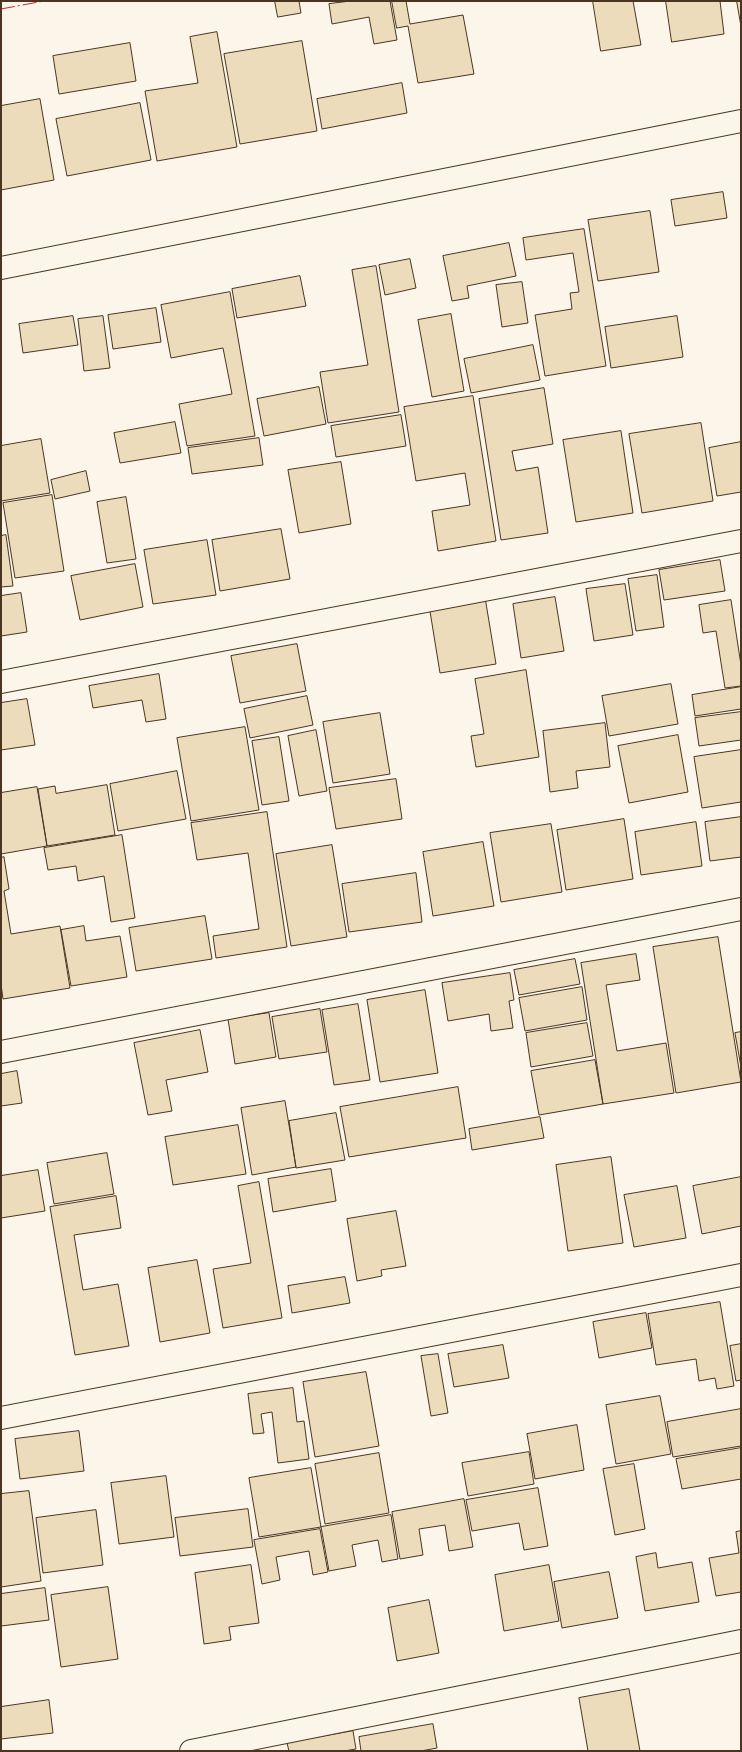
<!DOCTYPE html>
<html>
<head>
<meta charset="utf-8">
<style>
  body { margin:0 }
  #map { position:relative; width:742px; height:1752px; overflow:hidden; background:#fbf6e9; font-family:"Golos Text",sans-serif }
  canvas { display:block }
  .frame { position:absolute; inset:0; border:2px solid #4a3520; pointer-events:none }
</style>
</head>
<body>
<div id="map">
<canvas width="742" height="1752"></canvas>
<div class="frame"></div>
</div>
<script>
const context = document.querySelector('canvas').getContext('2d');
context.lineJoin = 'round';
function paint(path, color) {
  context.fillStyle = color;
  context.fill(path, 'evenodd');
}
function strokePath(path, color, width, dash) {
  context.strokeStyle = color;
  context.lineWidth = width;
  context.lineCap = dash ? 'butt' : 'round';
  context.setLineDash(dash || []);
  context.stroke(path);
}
const building = new Path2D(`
  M 275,1 L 299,1 L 301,13 L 278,17 Z
  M 351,1 L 390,1 L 397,40 L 374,44 L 369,17 L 332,24 L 329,4 Z
  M 392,1 L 406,1 L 410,24 L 463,15 L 474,74 L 418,83 L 408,26 L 397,28 Z
  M 593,1 L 633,1 L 641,45 L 601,51 Z
  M 666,1 L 720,1 L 724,34 L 672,42 Z
  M 737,1 L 741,1 L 741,26 Z
  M 217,32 L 237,147 L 157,161 L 145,91 L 198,83 L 190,37 Z
  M 302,41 L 317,131 L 240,144 L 224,54 Z
  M 130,43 L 136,81 L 59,94 L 53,56 Z
  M 402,83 L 407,113 L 322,129 L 317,99 Z
  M 40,99 L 54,180 L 1,190 L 1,106 Z
  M 140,103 L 151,160 L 67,176 L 56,119 Z
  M 723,192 L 727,218 L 675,226 L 671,200 Z
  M 650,211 L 659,272 L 598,281 L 588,220 Z
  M 584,229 L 606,366 L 545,376 L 535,315 L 572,309 L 570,293 L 579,292 L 573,253 L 526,260 L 523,238 Z
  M 509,243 L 516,276 L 467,286 L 469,298 L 452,301 L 443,256 Z
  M 410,259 L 416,288 L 385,295 L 379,265 Z
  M 376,266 L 399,412 L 328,423 L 320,372 L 368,365 L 352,270 Z
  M 300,276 L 306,306 L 237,318 L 232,289 Z
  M 522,282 L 528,323 L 502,327 L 496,285 Z
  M 230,292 L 255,436 L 187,446 L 179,404 L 232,394 L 223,348 L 171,358 L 161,305 Z
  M 156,308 L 161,342 L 113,349 L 108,315 Z
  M 451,314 L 464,391 L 432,397 L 418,320 Z
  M 73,316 L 78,345 L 23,353 L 19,324 Z
  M 103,316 L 110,368 L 84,371 L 78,319 Z
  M 677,316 L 683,357 L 611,368 L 605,327 Z
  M 533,345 L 540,380 L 471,393 L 464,359 Z
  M 319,387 L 326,424 L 264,436 L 257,399 Z
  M 544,388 L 553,444 L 512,451 L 516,471 L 538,467 L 548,533 L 501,540 L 479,399 Z
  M 473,396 L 496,541 L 438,551 L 432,511 L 470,505 L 465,473 L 416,481 L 404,407 Z
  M 401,415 L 406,446 L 336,457 L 331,426 Z
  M 175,422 L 181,453 L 120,463 L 114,433 Z
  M 701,423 L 713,501 L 642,513 L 629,434 Z
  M 621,431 L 633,513 L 576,522 L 563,440 Z
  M 259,438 L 263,465 L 192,474 L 188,448 Z
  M 41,439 L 50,493 L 1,501 L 1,446 Z
  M 741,442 L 741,492 L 717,496 L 709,448 Z
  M 341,462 L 351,524 L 299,533 L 288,470 Z
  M 86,471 L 90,491 L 55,499 L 51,480 Z
  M 52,495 L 64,571 L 15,578 L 3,503 Z
  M 126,497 L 136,559 L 107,563 L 97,502 Z
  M 281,529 L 290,579 L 220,591 L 212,540 Z
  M 6,535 L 13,586 L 1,587 L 1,536 Z
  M 207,540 L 216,595 L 153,604 L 144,550 Z
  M 720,560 L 725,591 L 664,600 L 659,570 Z
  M 135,564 L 143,607 L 80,620 L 71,576 Z
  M 657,575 L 664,627 L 636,631 L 628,579 Z
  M 625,584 L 633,635 L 594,641 L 586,589 Z
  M 21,593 L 27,632 L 1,636 L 1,596 Z
  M 485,597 L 496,664 L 440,673 L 429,605 Z
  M 555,597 L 564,651 L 521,658 L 513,604 Z
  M 731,600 L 741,665 L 741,686 L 725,688 L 716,631 L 703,633 L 699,605 Z
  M 297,644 L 306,691 L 240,703 L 231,656 Z
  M 526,670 L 539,757 L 476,767 L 471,736 L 484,734 L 475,679 Z
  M 159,674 L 166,719 L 146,722 L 142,700 L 93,708 L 89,686 Z
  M 671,684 L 678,724 L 609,736 L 602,696 Z
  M 741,687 L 741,709 L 695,716 L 692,695 Z
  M 307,696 L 313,725 L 250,738 L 244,709 Z
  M 27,699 L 35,745 L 1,750 L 1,703 Z
  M 741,712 L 741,740 L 699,746 L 695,718 Z
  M 380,713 L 390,774 L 333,783 L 323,722 Z
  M 605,723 L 610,767 L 576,771 L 578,788 L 550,792 L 543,731 Z
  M 245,727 L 259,810 L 191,821 L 177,738 Z
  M 316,730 L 327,791 L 299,796 L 288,736 Z
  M 678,735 L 688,792 L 629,803 L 618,746 Z
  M 279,737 L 289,801 L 262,805 L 252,741 Z
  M 741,750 L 741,802 L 702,808 L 694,757 Z
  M 177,771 L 186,819 L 118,831 L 110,784 Z
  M 396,779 L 402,819 L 336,829 L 329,788 Z
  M 107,785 L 115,835 L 47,846 L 38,789 L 55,786 L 56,793 Z
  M 37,787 L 47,846 L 1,854 L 1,793 Z
  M 267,812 L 287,947 L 216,958 L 213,936 L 259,929 L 248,853 L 197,860 L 191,823 Z
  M 741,817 L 741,857 L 710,861 L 705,822 Z
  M 624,819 L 633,879 L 566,890 L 557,830 Z
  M 696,822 L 702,866 L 641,875 L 635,832 Z
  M 551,824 L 562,892 L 501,902 L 490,833 Z
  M 122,835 L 135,918 L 111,922 L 104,876 L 78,881 L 76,866 L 48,870 L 44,848 Z
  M 483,842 L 494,906 L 433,916 L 423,852 Z
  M 332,845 L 347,937 L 291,946 L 276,854 Z
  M 4,857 L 9,889 L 4,891 L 11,934 L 60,926 L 70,988 L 3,999 L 1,984 L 1,858 Z
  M 416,873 L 422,922 L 349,932 L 342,884 Z
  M 205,916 L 212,959 L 136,971 L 129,928 Z
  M 84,926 L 86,941 L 120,936 L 127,977 L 71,986 L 61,930 Z
  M 718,937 L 741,1082 L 676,1093 L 653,947 Z
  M 636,954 L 640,980 L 606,985 L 617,1051 L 666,1043 L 674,1093 L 603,1104 L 581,963 Z
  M 575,959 L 580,984 L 519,995 L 514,970 Z
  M 510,973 L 514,1000 L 509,1001 L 513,1028 L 491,1031 L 489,1014 L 448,1021 L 442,983 Z
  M 582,987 L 587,1020 L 525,1031 L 519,998 Z
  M 425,990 L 438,1073 L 380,1082 L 367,1000 Z
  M 358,1004 L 370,1080 L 334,1085 L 322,1010 Z
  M 320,1009 L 327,1052 L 279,1059 L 272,1017 Z
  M 269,1013 L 276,1057 L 235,1064 L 228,1019 Z
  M 587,1023 L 593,1056 L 531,1067 L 526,1033 Z
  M 200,1030 L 208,1072 L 166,1080 L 172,1111 L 148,1115 L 134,1043 Z
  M 741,1032 L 741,1067 L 735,1033 Z
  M 595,1060 L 603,1104 L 539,1115 L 531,1071 Z
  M 17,1071 L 22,1103 L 1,1106 L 1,1074 Z
  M 458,1087 L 466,1138 L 349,1157 L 340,1107 Z
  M 285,1101 L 296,1167 L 252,1175 L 241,1108 Z
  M 336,1113 L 345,1160 L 296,1168 L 289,1121 Z
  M 540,1117 L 544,1138 L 472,1150 L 469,1129 Z
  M 238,1125 L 246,1174 L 173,1185 L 165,1137 Z
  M 107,1153 L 114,1194 L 54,1204 L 47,1163 Z
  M 611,1157 L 623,1243 L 568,1251 L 556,1165 Z
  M 331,1169 L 336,1201 L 273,1212 L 268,1179 Z
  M 38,1170 L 45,1211 L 1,1218 L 1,1176 Z
  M 741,1177 L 741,1226 L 702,1234 L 693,1186 Z
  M 259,1182 L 282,1318 L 223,1328 L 213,1269 L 251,1263 L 238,1186 Z
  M 677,1186 L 686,1238 L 634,1247 L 624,1195 Z
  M 116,1196 L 121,1228 L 74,1235 L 83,1290 L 118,1284 L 129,1346 L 75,1355 L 50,1207 Z
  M 396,1211 L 406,1266 L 381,1270 L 382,1276 L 357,1281 L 347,1219 Z
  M 197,1260 L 210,1333 L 160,1342 L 148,1268 Z
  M 345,1277 L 350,1303 L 292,1313 L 288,1286 Z
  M 720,1302 L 734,1386 L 717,1389 L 715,1378 L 699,1381 L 696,1359 L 656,1365 L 648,1314 Z
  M 646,1313 L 652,1348 L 599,1358 L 593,1322 Z
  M 741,1344 L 741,1380 L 736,1381 L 730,1346 Z
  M 503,1345 L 509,1378 L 454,1387 L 448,1354 Z
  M 438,1354 L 448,1413 L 431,1416 L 421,1356 Z
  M 366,1372 L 379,1446 L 315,1457 L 303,1382 Z
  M 293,1388 L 297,1422 L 304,1421 L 309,1459 L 278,1463 L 272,1412 L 261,1414 L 264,1433 L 253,1434 L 248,1394 Z
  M 660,1396 L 671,1454 L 616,1464 L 606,1405 Z
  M 741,1409 L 741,1446 L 673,1457 L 667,1422 Z
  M 577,1425 L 584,1470 L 535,1479 L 527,1434 Z
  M 79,1431 L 84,1471 L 20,1479 L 15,1439 Z
  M 741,1448 L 741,1479 L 682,1489 L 676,1459 Z
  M 529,1452 L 534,1484 L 468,1496 L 462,1463 Z
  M 379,1453 L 389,1513 L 325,1524 L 315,1464 Z
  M 634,1464 L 645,1529 L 615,1535 L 603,1469 Z
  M 311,1468 L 321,1527 L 259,1537 L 249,1478 Z
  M 166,1476 L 174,1537 L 119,1544 L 111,1483 Z
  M 538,1488 L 548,1546 L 524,1550 L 519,1523 L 472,1531 L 466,1500 Z
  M 29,1491 L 41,1581 L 1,1587 L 1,1494 Z
  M 464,1499 L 473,1547 L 449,1551 L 445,1525 L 419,1529 L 423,1555 L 400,1559 L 392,1512 Z
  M 248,1509 L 253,1547 L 180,1556 L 175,1518 Z
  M 96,1510 L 103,1565 L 43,1573 L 36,1518 Z
  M 391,1515 L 398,1559 L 382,1562 L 378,1540 L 352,1545 L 356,1566 L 329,1571 L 321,1527 Z
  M 320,1529 L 328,1572 L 313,1575 L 309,1551 L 276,1557 L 280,1580 L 262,1584 L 254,1540 Z
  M 741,1531 L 741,1592 L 716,1596 L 709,1558 L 739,1553 L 736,1532 Z
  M 656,1553 L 658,1568 L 692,1562 L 699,1602 L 645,1611 L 636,1557 Z
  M 251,1565 L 259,1623 L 229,1627 L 231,1640 L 204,1644 L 195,1573 Z
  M 549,1565 L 559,1621 L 504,1631 L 495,1575 Z
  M 609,1572 L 618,1618 L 562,1628 L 554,1582 Z
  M 108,1587 L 118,1659 L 61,1667 L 51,1595 Z
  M 45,1588 L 49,1620 L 1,1626 L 1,1594 Z
  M 429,1600 L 439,1653 L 397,1661 L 388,1608 Z
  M 629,1689 L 640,1751 L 588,1751 L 579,1698 Z
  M 49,1700 L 53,1733 L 1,1739 L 1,1707 Z
  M 433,1724 L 437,1748 L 421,1751 L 361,1751 L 359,1737 Z
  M 353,1731 L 356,1749 L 344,1751 L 289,1751 L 287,1743 Z`);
const street = new Path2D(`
  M 1,682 L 741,541
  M 1,1052 L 741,909
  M 1,1418 L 741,1275
  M 191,1751 L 741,1641`);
const secondary = new Path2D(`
  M 1,268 L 741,121`);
const power = new Path2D(`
  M 1,9 L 44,1`);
paint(building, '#ecdcbc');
strokePath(building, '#4a3520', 1);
strokePath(street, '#4a3520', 24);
strokePath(secondary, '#4a3520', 24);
strokePath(street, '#fbf6e9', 22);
strokePath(secondary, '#fbf6e9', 22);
strokePath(power, '#c62828', 1, [14, 3, 2, 3]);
</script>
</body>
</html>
